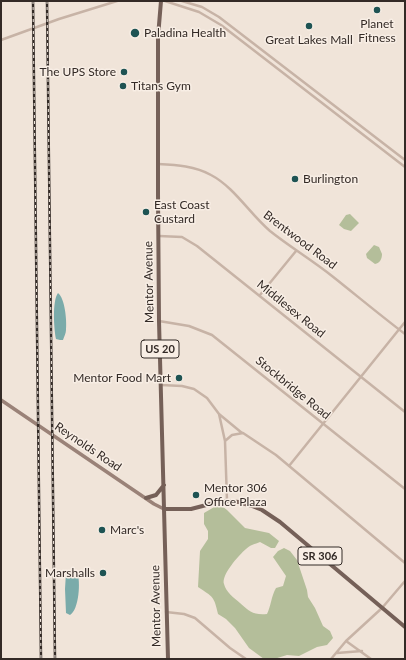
<!DOCTYPE html>
<html>
<head>
<meta charset="utf-8">
<style>
  body { margin:0 }
  #map { position:relative; width:406px; height:660px; overflow:hidden; background:#f0e4d9; font-family:Lato,sans-serif }
  canvas { display:block }
  .frame { position:absolute; inset:0; border:2px solid #332a26; pointer-events:none }
</style>
</head>
<body>
<div id="map">
<canvas width="406" height="660"></canvas>
<div class="frame"></div>
</div>
<script>
const context = document.querySelector('canvas').getContext('2d');
context.lineJoin = 'round';
function paint(path, color) {
  context.fillStyle = color;
  context.fill(path, 'evenodd');
}
function strokePath(path, color, width, dash) {
  context.strokeStyle = color;
  context.lineWidth = width;
  context.lineCap = dash ? 'butt' : 'round';
  context.setLineDash(dash || []);
  context.stroke(path);
}
function write(font, color, halo, rows, align = 'center') {
  context.font = font + ' Lato,sans-serif';
  context.lineWidth = 3;
  context.setLineDash([]);
  context.textBaseline = 'middle';
  context.strokeStyle = halo;
  context.fillStyle = color;
  for (const [text, x, y, turn = 0] of rows) {
    context.save();
    context.translate(x, y);
    context.rotate((+turn || 0) * Math.PI / 180);
    context.textAlign = isNaN(turn) ? turn : align;
    if (halo) context.strokeText(text, 0, 0);
    context.fillText(text, 0, 0);
    context.restore();
  }
}
const green = new Path2D(`
  M 350,214 L 359,223 L 351,231 L 344,229 L 339,225 L 346,215 Z
  M 374,245 L 379,247 L 382,254 C 382,259 380,263 375,264 L 367,258 L 366,254 Z
  M 216,506 L 223,507 L 227,510 L 245,528 L 269,533 L 279,541 L 275,548 L 271,548 L 260,542 C 255,544 250,545 246,549 C 239,555 221,575 224,584 C 226,592 234,598 240,603 C 250,612 253,615 267,614 C 271,606 271,597 276,588 L 283,586 L 286,576 L 273,557 L 278,551 L 284,548 L 290,551 L 297,560 L 307,590 L 308,597 L 315,608 L 323,626 L 330,631 L 333,638 L 327,645 L 317,647 L 299,656 L 287,655 L 274,659 L 264,659 L 249,648 L 235,628 L 226,619 L 218,614 C 214,596 213,597 198,587 L 200,551 L 208,539 L 208,531 L 204,524 L 204,513 Z`);
const water = new Path2D(`
  M 58,293 C 65,298 67,321 66,330 C 66,333 64,337 63,340 L 60,340 L 56,339 C 54,329 52,301 58,293 Z
  M 68,572 L 77,572 C 81,581 79,610 70,615 L 66,613 L 65,589 L 66,573 Z`);
const minor = new Path2D(`
  M 165,1 L 199,12 L 221,25 L 405,167
  M 182,1 L 202,7 L 219,17 L 405,160
  M 1,40 L 59,19 L 117,1
  M 158,164 C 177,165 195,166 211,175 C 234,187 250,214 270,231 C 290,247 312,260 332,276 C 356,295 380,315 405,334
  M 159,236 L 182,237 L 197,246 L 405,412
  M 260,295 L 296,251
  M 159,321 L 189,326 L 212,335 L 405,489
  M 161,385 L 182,386 L 194,389 L 207,398 L 219,414 L 242,433
  M 219,414 L 225,441 L 227,501
  M 225,441 L 232,435 L 243,433 L 276,455 L 405,563
  M 289,466 L 405,322
  M 166,612 L 184,614 L 195,618 L 230,648 L 246,659
  M 346,641 L 371,659
  M 337,653 L 362,651
  M 331,659 L 346,641 L 382,608 L 405,581`);
const secondary = new Path2D(`
  M 1,400 L 154,504 L 164,509`);
const primary = new Path2D(`
  M 161,1 L 158,37 L 158,195 L 159,321 L 168,659
  M 146,498 L 156,495 L 164,485
  M 164,509 L 191,509 L 218,502 L 227,501 L 239,502 L 252,506 L 262,510 L 280,522 L 405,627`);
const rail = new Path2D(`
  M 33,1 L 41,659
  M 47,1 L 55,659`);
const markers = [
  [377,10,4,"#1e5353"],
  [309,26,4,"#1e5353"],
  [135,33,5,"#1e5353"],
  [124,72,4,"#1e5353"],
  [123,86,4,"#1e5353"],
  [295,179,4,"#1e5353"],
  [146,212,4,"#1e5353"],
  [179,378,4,"#1e5353"],
  [196,495,4,"#1e5353"],
  [102,530,4,"#1e5353"],
  [103,573,4,"#1e5353"]
];
const shields = [
  [160,349,38],
  [320,556,44]
];
const shieldNames = [
  ["US 20",160,349],
  ["SR 306",320,556]
];
const poiNames = [
  ["Planet",377,24,"center"],
  ["Fitness",377,38,"center"],
  ["Paladina Health",144,33],
  ["Great Lakes Mall",309,40,"center"],
  ["The UPS Store",116,72,"right"],
  ["Titans Gym",131,86],
  ["Burlington",303,179],
  ["East Coast",154,205],
  ["Custard",154,219],
  ["Mentor Food Mart",171,378,"right"],
  ["Mentor 306",204,488],
  ["Office Plaza",204,502],
  ["Marc's",110,530],
  ["Marshalls",95,573,"right"]
];
const streetNames = [
  ["Brentwood Road",300,240,37],
  ["Mentor Avenue",149,282,-91],
  ["Middlesex Road",291,309,39],
  ["Stockbridge Road",293,388,39],
  ["Reynolds Road",88,447,34],
  ["Mentor Avenue",156,606,-91]
];
paint(green, '#b4be9a');
paint(water, '#7aabaa');
strokePath(minor, '#c7b3a6', 2.5);
strokePath(secondary, '#9a8278', 3.5);
strokePath(primary, '#756058', 4);
strokePath(rail, '#332a26', 2.5);
strokePath(rail, '#f8eee5', 1, [3]);
for (const [x, y, r, color] of markers) {
  const dot = new Path2D();
  dot.arc(x, y, r, 0, 2 * Math.PI);
  context.fillStyle = color;
  context.fill(dot);
  strokePath(dot, '#f8eee5', 1.5);
}
for (const [x, y, w] of shields) {
  const box = new Path2D();
  box.roundRect(x - w / 2, y - 9, w, 18, 3);
  context.fillStyle = '#f8eee5';
  context.fill(box);
  strokePath(box, '#332a26', 1);
}
write('bold 11px', '#332a26', null, shieldNames);
write('12px', '#332a26', '#f8eee5', poiNames, 'left');
write('12px', '#332a26', '#f8eee5', streetNames);
</script>
</body>
</html>
